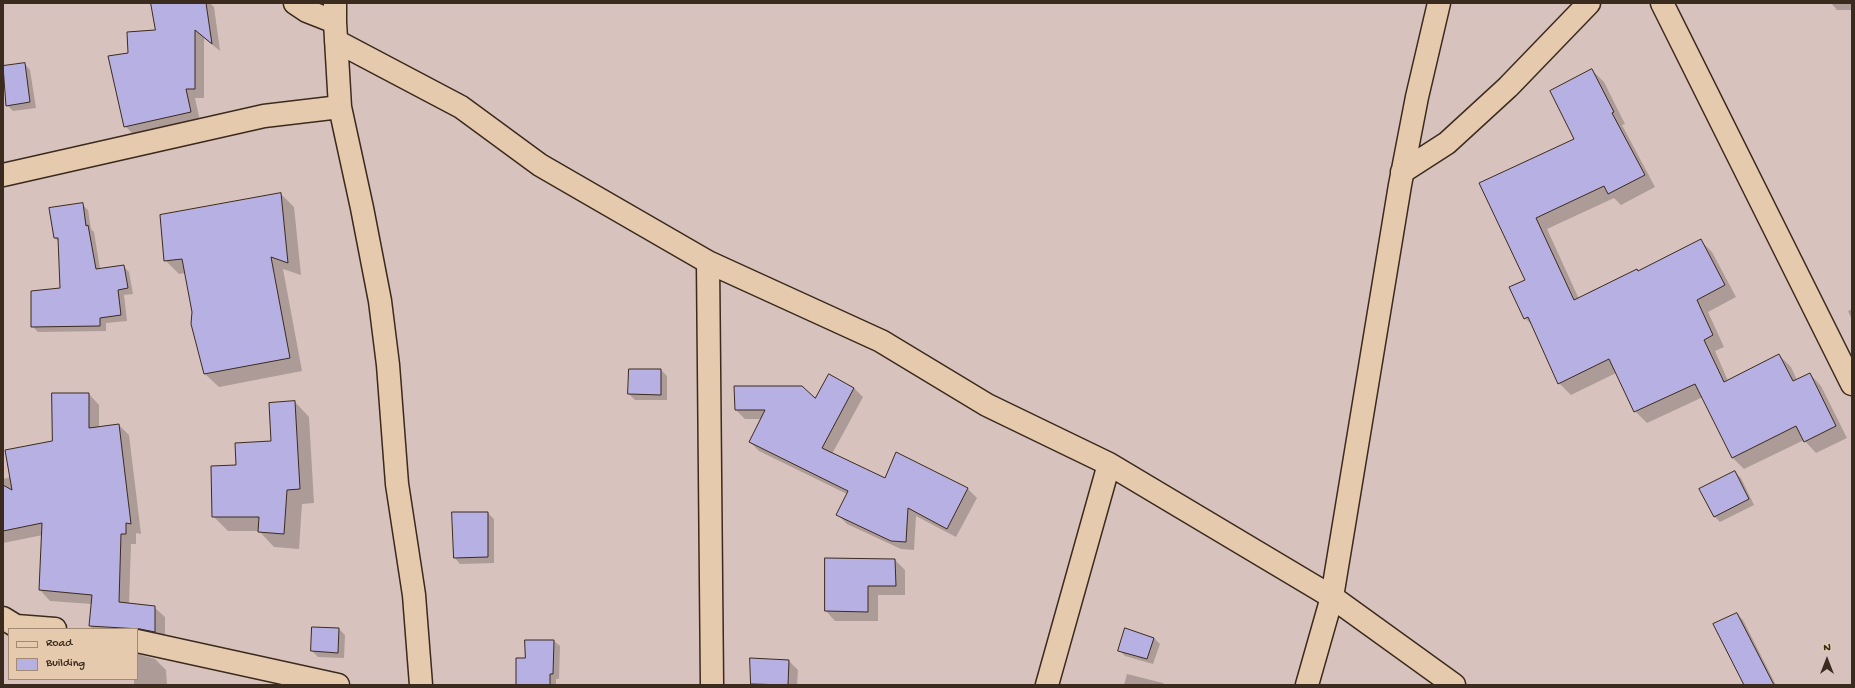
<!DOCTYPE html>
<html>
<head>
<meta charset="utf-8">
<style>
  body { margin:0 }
  #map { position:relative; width:1855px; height:688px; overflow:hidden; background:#d8c2bd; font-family:"Gochi Hand",sans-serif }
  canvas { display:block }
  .frame { position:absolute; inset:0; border:4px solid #3b2a1e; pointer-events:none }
  .legend { position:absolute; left:8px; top:628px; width:130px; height:52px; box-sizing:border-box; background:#e6caad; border:1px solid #a28a74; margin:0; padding:5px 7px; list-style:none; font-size:12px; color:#3b2a1e }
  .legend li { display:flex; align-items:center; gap:8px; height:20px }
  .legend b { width:20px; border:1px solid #a28a74 }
  .north { position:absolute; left:1807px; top:640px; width:40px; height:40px; -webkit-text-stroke:3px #e6caad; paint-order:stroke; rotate:0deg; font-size:11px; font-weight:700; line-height:16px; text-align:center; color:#3b2a1e }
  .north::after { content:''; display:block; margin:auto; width:14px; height:18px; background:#3b2a1e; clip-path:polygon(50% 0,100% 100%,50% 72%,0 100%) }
</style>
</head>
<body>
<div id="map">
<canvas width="1855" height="688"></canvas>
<div class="frame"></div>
<ul class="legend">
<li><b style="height:5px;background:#e6caad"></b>Road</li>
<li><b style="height:11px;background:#b7b0e2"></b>Building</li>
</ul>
<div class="north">N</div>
</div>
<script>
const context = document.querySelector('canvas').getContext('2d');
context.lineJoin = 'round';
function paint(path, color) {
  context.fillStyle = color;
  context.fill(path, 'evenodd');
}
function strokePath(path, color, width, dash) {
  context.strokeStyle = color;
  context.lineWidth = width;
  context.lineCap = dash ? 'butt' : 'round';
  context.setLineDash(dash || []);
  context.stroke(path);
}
const shadow = new Path2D(`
  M 170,3 L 210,3 L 214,7 L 220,51 L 204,38 L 204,98 L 195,98 L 200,121 L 134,135 L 125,126 L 129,54 L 157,31 Z
  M 1831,3 L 1852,3 L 1852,10 L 1837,10 Z
  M 25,64 L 30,70 L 36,108 L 13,111 L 7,105 L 3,67 Z
  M 1592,70 L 1604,82 L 1625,124 L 1622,125 L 1655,187 L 1621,205 L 1614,198 L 1547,229 L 1579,299 L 1638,272 L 1700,240 L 1712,252 L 1736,297 L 1708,312 L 1724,347 L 1715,351 L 1728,381 L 1779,355 L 1791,367 L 1797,380 L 1810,374 L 1821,386 L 1847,438 L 1816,453 L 1804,440 L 1744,469 L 1733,458 L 1703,397 L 1647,423 L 1635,411 L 1616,373 L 1571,395 L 1559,383 L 1534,327 L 1525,318 L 1527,281 L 1481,184 L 1575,139 Z
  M 281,194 L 294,207 L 301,275 L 283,269 L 302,371 L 219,387 L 205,374 L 192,324 L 193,312 L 185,273 L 179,274 L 165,260 Z
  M 82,204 L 88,210 L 91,229 L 94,232 L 100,269 L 123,266 L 129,272 L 133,294 L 124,295 L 127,321 L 106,323 L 106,331 L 38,332 L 32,326 L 61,289 L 60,243 L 55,238 L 50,209 Z
  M 1852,309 L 1852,320 L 1848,311 Z
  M 661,370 L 667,376 L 667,400 L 635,400 L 629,394 Z
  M 854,388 L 863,397 L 832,454 L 886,479 L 968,489 L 977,498 L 956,537 L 916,516 L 914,550 L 901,549 L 847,524 L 838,515 L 847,494 L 759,451 L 750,442 L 762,419 L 745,419 L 736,410 L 815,400 Z
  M 89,394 L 99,405 L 99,428 L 119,425 L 129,435 L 141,534 L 136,533 L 136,544 L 131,544 L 129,604 L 154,607 L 165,617 L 165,642 L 137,640 L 137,629 L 93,629 L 90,626 L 92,604 L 50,601 L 40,590 L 43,535 L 3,543 L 3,479 L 11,477 L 53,442 Z
  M 295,402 L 309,417 L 314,503 L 302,504 L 299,549 L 274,547 L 259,531 L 228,531 L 213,516 L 237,466 L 272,441 Z
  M 1735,472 L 1741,478 L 1754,505 L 1720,522 L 1714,516 Z
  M 488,513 L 494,519 L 494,563 L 460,564 L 455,558 Z
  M 895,560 L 905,570 L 905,595 L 878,595 L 878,621 L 835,621 L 826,611 Z
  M 1737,614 L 1743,620 L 1776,685 L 1745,685 Z
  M 339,629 L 345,635 L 344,658 L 318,657 L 312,651 Z
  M 1154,638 L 1160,644 L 1153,664 L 1125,656 L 1119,650 Z
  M 526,641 L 554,641 L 560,646 L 559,679 L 556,679 L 556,685 L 517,685 L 526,659 Z
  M 137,654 L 155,659 L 166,670 L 167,685 L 134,685 L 134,679 L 137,679 Z
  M 751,659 L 789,661 L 798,670 L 797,685 L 752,685 Z
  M 1127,674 L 1163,683 L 1165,685 L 1124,685 Z`);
const building = new Path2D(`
  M 151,3 L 206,3 L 212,44 L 195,30 L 195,89 L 186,89 L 191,112 L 124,127 L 108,56 L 128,53 L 127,32 L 155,30 Z
  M 25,63 L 30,102 L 6,106 L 3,66 Z
  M 1592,69 L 1614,112 L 1612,113 L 1645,175 L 1608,194 L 1604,186 L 1536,218 L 1574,300 L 1637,269 L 1638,271 L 1701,239 L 1725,285 L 1697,300 L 1713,335 L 1704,340 L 1724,382 L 1779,354 L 1793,381 L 1810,373 L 1836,426 L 1804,442 L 1796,426 L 1732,458 L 1695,384 L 1634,412 L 1609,359 L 1558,384 L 1528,317 L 1524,319 L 1509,287 L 1525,280 L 1479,183 L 1574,139 L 1550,91 Z
  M 281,193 L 288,263 L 271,257 L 290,358 L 204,374 L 191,324 L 192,312 L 182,259 L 164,261 L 160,215 Z
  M 83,203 L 86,226 L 88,225 L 96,269 L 124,265 L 128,288 L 118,290 L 121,315 L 100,318 L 100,326 L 31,327 L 31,291 L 60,288 L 58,238 L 54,238 L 49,208 Z
  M 629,369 L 661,369 L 661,395 L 628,394 Z
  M 829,374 L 854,388 L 822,448 L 885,478 L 896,452 L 968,488 L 947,529 L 908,508 L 906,542 L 891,541 L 836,515 L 848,491 L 749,442 L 765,410 L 735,410 L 734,386 L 802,386 L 815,398 Z
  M 52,393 L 89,393 L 89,428 L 119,424 L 131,524 L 126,523 L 126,534 L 121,534 L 119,602 L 155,606 L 155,632 L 140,629 L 89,626 L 92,595 L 39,590 L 42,523 L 3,531 L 3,485 L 12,490 L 5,450 L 52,441 Z
  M 295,401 L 300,489 L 287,490 L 284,534 L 258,532 L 259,517 L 212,517 L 211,466 L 236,465 L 235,443 L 271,441 L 269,403 Z
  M 1735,471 L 1749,499 L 1714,517 L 1699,489 Z
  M 452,512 L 488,512 L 488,557 L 454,558 Z
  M 825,558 L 895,559 L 896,586 L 868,586 L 868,612 L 825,611 Z
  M 1737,613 L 1774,685 L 1744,685 L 1713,624 Z
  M 312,627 L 339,628 L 338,653 L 311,651 Z
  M 1125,628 L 1154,638 L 1147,659 L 1118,651 Z
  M 525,640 L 554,640 L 553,674 L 550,674 L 550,685 L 516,685 L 516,658 L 525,658 Z
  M 750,658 L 789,660 L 788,685 L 751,684 Z`);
const minor = new Path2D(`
  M 295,3 L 307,11 L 335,22
  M 335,3 L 335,22 L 340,107 L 362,208 L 380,301 L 388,365 L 397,484 L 414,595 L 421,685
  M 1662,3 L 1852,384
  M 336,41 L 461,107 L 540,165 L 708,262 L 881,341 L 987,405 L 1109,464 L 1332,597 L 1454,685
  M 1402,172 L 1447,143 L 1508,87 L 1589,3
  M 3,175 L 264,116 L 340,107
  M 708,262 L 712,685
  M 3,618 L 16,626 L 55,629
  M 137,641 L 338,685
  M 1047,685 L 1109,464
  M 1307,685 L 1332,597 L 1400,185 L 1417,97 L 1439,3`);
paint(shadow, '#0003');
paint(building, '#b7b0e2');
strokePath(building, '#3b2a1e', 1);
strokePath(minor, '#3b2a1e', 25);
strokePath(minor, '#e6caad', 22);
</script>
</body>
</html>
